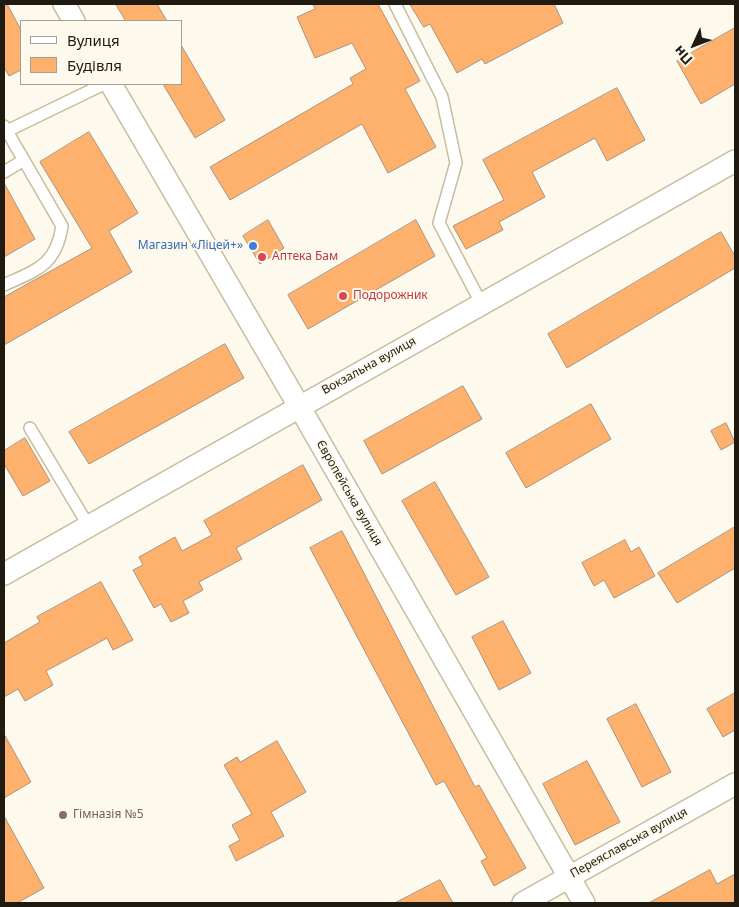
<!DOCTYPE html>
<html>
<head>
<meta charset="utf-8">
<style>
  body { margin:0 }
  #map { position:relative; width:739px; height:907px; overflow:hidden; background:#fdf9ed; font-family:"Noto Sans",sans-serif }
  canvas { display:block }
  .frame { position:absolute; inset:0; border:5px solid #1f1b10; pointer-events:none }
  .legend { position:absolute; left:20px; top:20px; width:162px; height:65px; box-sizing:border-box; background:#fdf9ed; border:1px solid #a4a095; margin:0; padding:6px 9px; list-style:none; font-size:15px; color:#1f1b10 }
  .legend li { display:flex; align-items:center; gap:10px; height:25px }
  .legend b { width:25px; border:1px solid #a4a095 }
  .north { position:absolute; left:669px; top:20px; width:50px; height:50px; -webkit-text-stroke:4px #fdf9ed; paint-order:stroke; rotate:227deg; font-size:14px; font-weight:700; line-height:20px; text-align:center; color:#1f1b10 }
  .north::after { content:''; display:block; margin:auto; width:18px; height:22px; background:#1f1b10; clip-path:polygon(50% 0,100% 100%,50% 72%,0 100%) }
</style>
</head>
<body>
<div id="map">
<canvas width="739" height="907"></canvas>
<div class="frame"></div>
<ul class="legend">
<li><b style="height:6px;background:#fff"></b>Вулиця</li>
<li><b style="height:14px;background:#feb06d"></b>Будівля</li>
</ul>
<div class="north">Пн</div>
</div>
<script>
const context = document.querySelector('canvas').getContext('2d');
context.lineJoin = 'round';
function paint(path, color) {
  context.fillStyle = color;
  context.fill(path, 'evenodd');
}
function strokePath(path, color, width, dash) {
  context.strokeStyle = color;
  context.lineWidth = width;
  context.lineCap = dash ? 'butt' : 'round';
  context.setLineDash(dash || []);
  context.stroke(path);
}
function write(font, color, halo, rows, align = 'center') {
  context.font = font + ' "Noto Sans",sans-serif';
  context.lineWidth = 4;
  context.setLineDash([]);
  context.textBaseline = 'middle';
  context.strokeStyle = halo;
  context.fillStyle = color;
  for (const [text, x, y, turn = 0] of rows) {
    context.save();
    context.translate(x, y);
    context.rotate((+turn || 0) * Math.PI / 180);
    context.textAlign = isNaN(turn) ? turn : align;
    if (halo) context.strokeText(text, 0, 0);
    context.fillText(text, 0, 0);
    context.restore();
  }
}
const building = new Path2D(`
  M 4,4 L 7,4 L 21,30 L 21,70 L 9,76 L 4,67 Z
  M 116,4 L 157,4 L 167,21 L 126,21 Z
  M 313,4 L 378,4 L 420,81 L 405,89 L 436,147 L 388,173 L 362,124 L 230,200 L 210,167 L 353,84 L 350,78 L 366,69 L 352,43 L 315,58 L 297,17 L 315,9 Z
  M 410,4 L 554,4 L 563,23 L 485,64 L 482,59 L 457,73 L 430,24 L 424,27 Z
  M 735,28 L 735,84 L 701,104 L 677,61 Z
  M 181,45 L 225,120 L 195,138 L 163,84 L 181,84 Z
  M 617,88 L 645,140 L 607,161 L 595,138 L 532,172 L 545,197 L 499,222 L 503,230 L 466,249 L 453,226 L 504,200 L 483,160 Z
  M 89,132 L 138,213 L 109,231 L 132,272 L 4,345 L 4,297 L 92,248 L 40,162 Z
  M 4,183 L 35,239 L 4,257 Z
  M 268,220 L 284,248 L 260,264 L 243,236 Z
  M 416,220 L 435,256 L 308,329 L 288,295 Z
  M 721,232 L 735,256 L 735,268 L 567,368 L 548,334 Z
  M 225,344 L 244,378 L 89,464 L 69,432 Z
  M 463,386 L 482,419 L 382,474 L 364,441 Z
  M 591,404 L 611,439 L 526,488 L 506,453 Z
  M 726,423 L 735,442 L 721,450 L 711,431 Z
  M 25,438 L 50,481 L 23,496 L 4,464 L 4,451 Z
  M 303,465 L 322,500 L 236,548 L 242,559 L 199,582 L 203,590 L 183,601 L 189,613 L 171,622 L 161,604 L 154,608 L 133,570 L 143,565 L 139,557 L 175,537 L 182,551 L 212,535 L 204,521 Z
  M 435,482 L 489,577 L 456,595 L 402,501 Z
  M 735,527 L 735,568 L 677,603 L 658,573 Z
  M 342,531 L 475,787 L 479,785 L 526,868 L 494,886 L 481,861 L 487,858 L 444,781 L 436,785 L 310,548 Z
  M 625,540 L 631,552 L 639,547 L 655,576 L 614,598 L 604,580 L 594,586 L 582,563 Z
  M 101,582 L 133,640 L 113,650 L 107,638 L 46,671 L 53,685 L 25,701 L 18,689 L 4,697 L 4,643 L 40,622 L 37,617 Z
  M 503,621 L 531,673 L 499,690 L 472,637 Z
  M 735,693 L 735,730 L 723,737 L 707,709 Z
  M 636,704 L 671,772 L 642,787 L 607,719 Z
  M 4,734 L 31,782 L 4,798 Z
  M 277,741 L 306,792 L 271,812 L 284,836 L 236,861 L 229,846 L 240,840 L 232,825 L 252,814 L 224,765 L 237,757 L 240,762 Z
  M 587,761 L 620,822 L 575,845 L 543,784 Z
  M 4,816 L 44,888 L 17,903 L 4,903 Z
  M 710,870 L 717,884 L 735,874 L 735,903 L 649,903 Z
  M 440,880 L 453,903 L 395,903 Z`);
const service = new Path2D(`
  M 395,4 L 442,97 L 456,163 L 439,223 L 481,303
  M 4,126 L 62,226 C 56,266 36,270 4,285
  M 7,131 L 104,84
  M 4,172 L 24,160
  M 30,428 L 88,525`);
const minor = new Path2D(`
  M 64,4 L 74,21
  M 111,84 L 299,406 L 584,903
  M 4,574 L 735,161
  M 523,903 L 735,784`);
const markers = [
  [253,246,5,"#3f7fe0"],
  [262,257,5,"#e0444e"],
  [343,296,5,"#e0444e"],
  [63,815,5,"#8d6e63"]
];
const shopNames = [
  ["Магазин «Ліцей+»",243,246]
];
const healthNames = [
  ["Аптека Бам",272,257],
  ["Подорожник",353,296]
];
const streetNames = [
  ["Вокзальна вулиця",369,366,-29],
  ["Європейська вулиця",349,493,60],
  ["Переяславська вулиця",629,843,-29]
];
const educationNames = [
  ["Гімназія №5",73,815]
];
paint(building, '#feb06d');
strokePath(building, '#aa927e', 1);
strokePath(service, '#c7bda0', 14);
strokePath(minor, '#c7bda0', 24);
strokePath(service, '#fff', 11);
strokePath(minor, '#fff', 21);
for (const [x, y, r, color] of markers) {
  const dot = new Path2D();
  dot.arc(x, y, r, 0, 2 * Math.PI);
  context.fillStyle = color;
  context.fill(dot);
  strokePath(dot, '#fdf9ed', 2);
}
write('12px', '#366cbe', '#fdf9ed', shopNames, 'right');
write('12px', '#be3a42', '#fdf9ed', healthNames, 'left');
write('12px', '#1f1b10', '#fdf9ed', streetNames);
write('12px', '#785e54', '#fdf9ed', educationNames, 'left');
</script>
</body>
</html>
